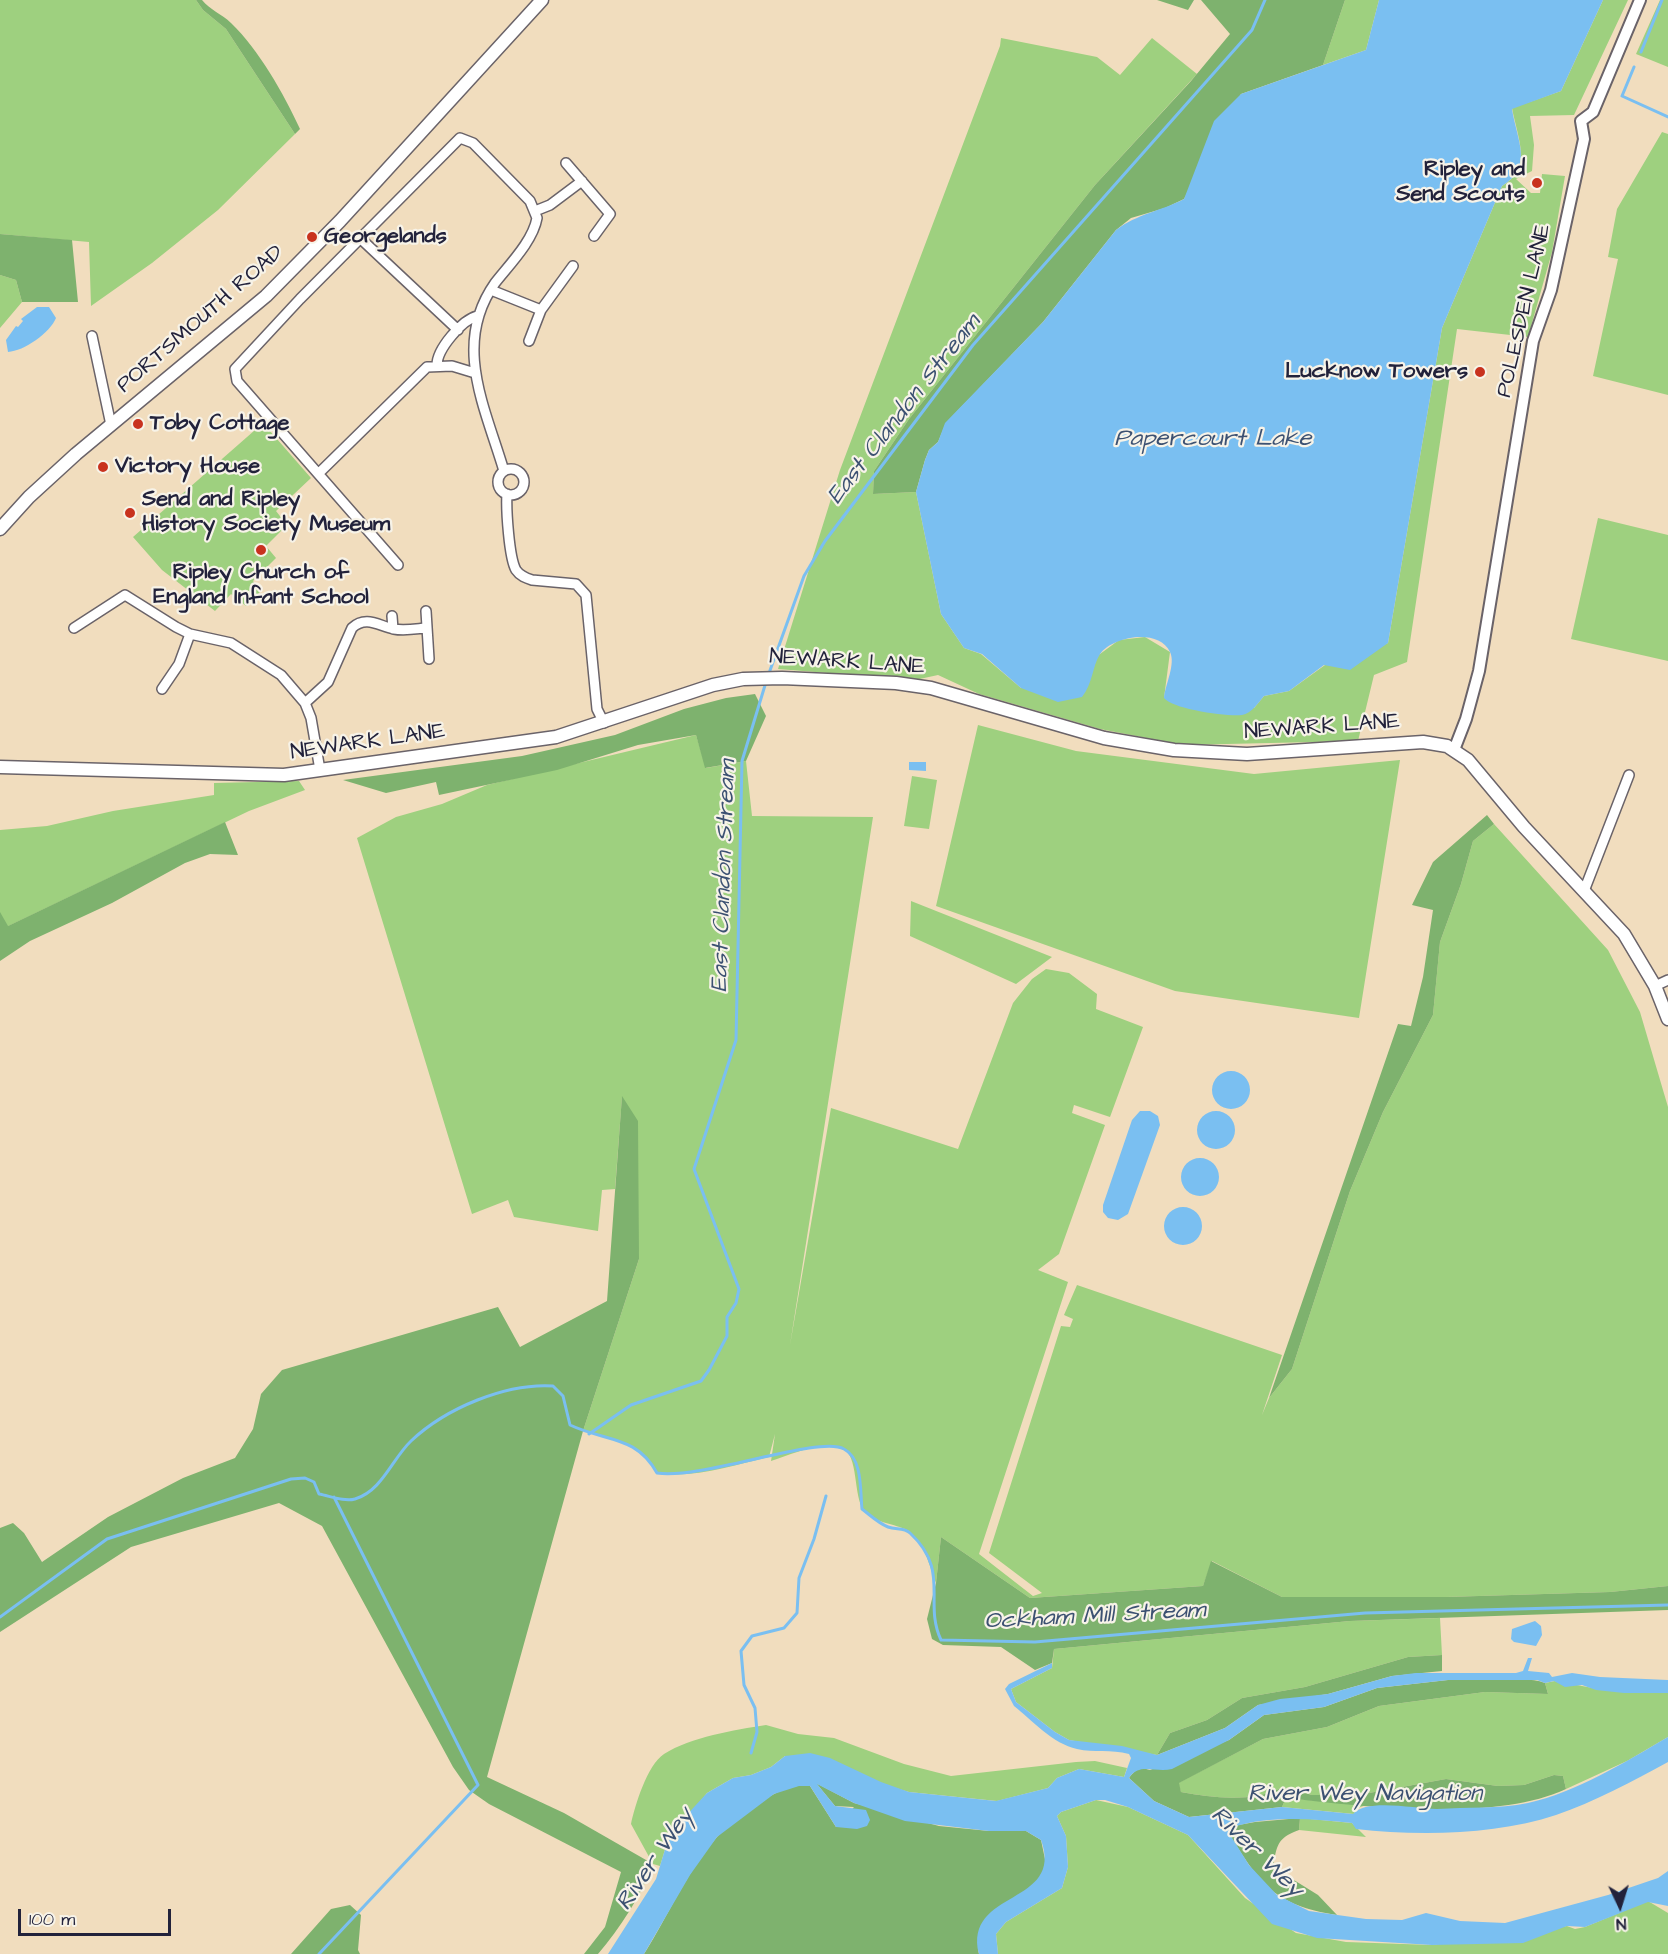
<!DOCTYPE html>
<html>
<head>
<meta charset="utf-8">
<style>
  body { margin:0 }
  #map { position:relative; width:1668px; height:1954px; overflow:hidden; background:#f1ddbe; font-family:"Architects Daughter",sans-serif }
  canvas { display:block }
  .north { position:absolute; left:1590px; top:1876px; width:60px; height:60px; -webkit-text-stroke:4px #f7f3e8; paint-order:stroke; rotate:176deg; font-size:16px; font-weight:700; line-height:24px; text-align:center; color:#22223b }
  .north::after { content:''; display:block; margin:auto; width:21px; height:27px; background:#22223b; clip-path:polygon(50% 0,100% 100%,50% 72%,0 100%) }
  .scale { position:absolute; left:18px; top:1909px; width:153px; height:27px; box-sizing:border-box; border:3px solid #22223b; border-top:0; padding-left:8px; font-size:18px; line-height:21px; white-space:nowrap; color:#22223b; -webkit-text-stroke:4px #f7f3e8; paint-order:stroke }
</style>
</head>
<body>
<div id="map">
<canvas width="1668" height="1954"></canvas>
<div class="north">N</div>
<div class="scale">100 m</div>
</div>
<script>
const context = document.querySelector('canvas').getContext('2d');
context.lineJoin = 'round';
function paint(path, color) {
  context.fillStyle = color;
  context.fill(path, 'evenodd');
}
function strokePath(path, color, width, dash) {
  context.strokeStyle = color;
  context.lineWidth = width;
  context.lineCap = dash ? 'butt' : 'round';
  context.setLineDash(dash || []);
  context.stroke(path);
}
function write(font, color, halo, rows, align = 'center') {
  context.font = font + ' "Architects Daughter",sans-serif';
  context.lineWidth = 4.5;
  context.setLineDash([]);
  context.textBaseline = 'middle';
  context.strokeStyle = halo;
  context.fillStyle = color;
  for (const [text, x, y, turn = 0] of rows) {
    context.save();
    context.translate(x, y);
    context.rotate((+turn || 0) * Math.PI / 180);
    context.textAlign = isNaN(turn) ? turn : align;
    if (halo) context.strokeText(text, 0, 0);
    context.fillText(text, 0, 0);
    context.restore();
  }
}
const green = new Path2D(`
  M 0,0 L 196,0 L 203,10 L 226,29 L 295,134 L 218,210 L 152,263 L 91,306 L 89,242 L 0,234 Z
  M 1345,0 L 1379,0 L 1366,50 L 1323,65 Z
  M 1603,0 L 1628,0 L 1574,115 L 1530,116 L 1534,145 L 1532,171 L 1516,179 L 1531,193 L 1540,193 L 1542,174 L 1565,176 L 1552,252 L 1528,337 L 1457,329 L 1407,662 L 1374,675 L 1358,741 L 1183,745 L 1100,729 L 979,694 L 938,675 L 915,680 L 778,669 L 840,470 L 1000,46 L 1001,38 L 1097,57 L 1120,75 L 1152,38 L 1197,74 L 1095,185 L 909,419 L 874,471 L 873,494 L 916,492 L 941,614 L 964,648 L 981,654 L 1021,688 L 1100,654 L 1119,640 L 1145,637 L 1170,652 L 1164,698 L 1254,708 L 1264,696 L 1289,691 L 1325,665 L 1388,643 L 1442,328 L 1502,186 C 1533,168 1518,140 1512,108 L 1561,91 Z
  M 1660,0 L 1668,0 L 1668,67 L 1636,54 Z
  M 1662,132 L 1668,134 L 1668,395 L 1593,376 L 1618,259 L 1608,257 L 1617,209 Z
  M 0,275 L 16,280 L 22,302 L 0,328 Z
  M 263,423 L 311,478 L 276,511 L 287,525 L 266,546 L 276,558 L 253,581 L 260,592 L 246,606 L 231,594 L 215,611 L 162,570 L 133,537 Z
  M 1598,518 L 1668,535 L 1668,661 L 1571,639 Z
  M 978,725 L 1076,751 L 1254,774 L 1400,760 L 1359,1018 L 1175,991 L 936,906 Z
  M 696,735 L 706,768 L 746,761 L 752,816 L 873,817 L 790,1345 L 831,1108 L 958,1149 L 1013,1003 L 1032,979 L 1046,969 L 1069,973 L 1097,994 L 1096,1009 L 1143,1027 L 1110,1117 L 1074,1105 L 1072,1113 L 1105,1125 L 1059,1254 L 1038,1270 L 1068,1282 L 979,1554 L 1033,1596 L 1042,1593 L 989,1553 L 1061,1326 L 1070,1327 L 1073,1319 L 1064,1315 L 1077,1285 L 1282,1355 L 1262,1415 L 1269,1398 L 1292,1369 L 1350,1191 L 1383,1112 L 1433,1015 L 1440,942 L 1461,884 L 1473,841 L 1494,824 L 1608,950 L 1640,1012 L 1668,1107 L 1668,1586 L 1610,1592 L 1446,1597 L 1282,1597 L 1212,1561 L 1203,1586 L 1030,1598 L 941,1537 L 936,1583 C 929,1565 924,1539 905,1529 C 891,1523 875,1523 864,1510 C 853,1498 859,1454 842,1448 C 819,1441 793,1454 771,1461 L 775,1434 L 769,1457 C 734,1465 693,1479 657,1473 C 639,1441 615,1440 583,1431 L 639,1259 L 622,1097 L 615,1189 L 602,1190 L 598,1231 L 514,1217 L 508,1200 L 472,1214 L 357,838 L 396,817 L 442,804 L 487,785 Z
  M 912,776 L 937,780 L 929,829 L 904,826 Z
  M 299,781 L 305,790 L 249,811 L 0,930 L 0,830 L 47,826 L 113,811 L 214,795 L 214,783 Z
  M 911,901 L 1052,957 L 1016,984 L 910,936 Z
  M 1440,1618 L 1442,1655 L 1408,1657 L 1305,1687 L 1242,1698 L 1207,1720 L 1170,1733 L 1157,1755 L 1069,1740 L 1055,1732 L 1016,1702 L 1011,1689 L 1052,1668 L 1054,1649 L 1350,1621 Z
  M 1555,1681 C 1566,1687 1572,1683 1582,1686 C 1611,1692 1638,1692 1668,1693 L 1668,1737 L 1627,1761 L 1566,1789 L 1563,1776 L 1554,1775 L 1524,1785 L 1498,1786 L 1446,1779 L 1358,1795 L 1312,1795 L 1283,1787 C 1251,1803 1215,1798 1181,1792 L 1178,1783 L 1263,1739 L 1327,1727 L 1379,1706 L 1485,1692 L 1548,1694 L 1545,1683 Z
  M 766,1725 L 798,1734 L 834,1738 L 904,1764 L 951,1776 L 1076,1762 L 1095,1761 L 1127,1768 L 1124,1777 L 1079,1769 L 1057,1778 L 1048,1788 L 997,1801 L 909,1792 L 785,1756 L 771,1767 L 751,1775 L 733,1778 L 707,1793 L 667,1843 L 660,1866 L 653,1864 L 631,1824 C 635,1806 647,1765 664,1754 C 691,1737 734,1730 766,1725 Z
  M 1286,1798 L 1366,1805 L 1358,1808 L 1354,1814 L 1282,1807 Z
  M 1096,1800 L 1128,1807 L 1188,1835 L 1245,1898 L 1296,1933 L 1346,1942 L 1432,1945 L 1567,1926 L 1575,1929 L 1585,1927 L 1648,1901 L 1668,1913 L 1668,1954 L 998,1954 L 996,1934 L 1006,1922 L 1062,1888 L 1068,1867 L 1066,1836 L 1057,1816 L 1061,1812 Z
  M 1300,1818 L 1352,1823 L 1366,1837 L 1299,1830 Z`);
const forest = new Path2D(`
  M 196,0 L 202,0 C 210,10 222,14 231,23 C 259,50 284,94 300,129 L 295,134 L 226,29 L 203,10 Z
  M 1157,0 L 1194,0 L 1188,10 Z
  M 1201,0 L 1345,0 L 1323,65 L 1241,94 L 1184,199 L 1165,208 L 1131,218 L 1116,230 L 1043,322 L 946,423 L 938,442 L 929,450 L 925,460 L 916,492 L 873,494 L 874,471 L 909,419 L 1095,185 L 1191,81 L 1230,34 Z
  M 0,234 L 72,240 L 78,302 L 22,302 L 16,280 L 0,275 Z
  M 755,694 L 766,716 L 746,761 L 705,768 L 696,735 L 638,745 L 557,770 L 439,795 L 436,782 L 386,793 L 343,780 L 522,756 L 615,735 L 684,709 L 726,698 Z
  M 1487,815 L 1494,824 L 1473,841 L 1461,884 L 1440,942 L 1433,1015 L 1383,1112 L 1350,1191 L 1292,1369 L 1269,1398 L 1398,1024 L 1411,1026 L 1423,977 L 1433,910 L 1412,905 L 1433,862 Z
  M 225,822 L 238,855 L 210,854 L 185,863 L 112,903 L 30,941 L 0,961 L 0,912 L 8,926 Z
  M 622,1096 L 638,1121 L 639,1259 L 583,1431 L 487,1777 L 564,1813 L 653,1864 C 641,1896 620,1928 598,1954 L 584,1954 L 605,1927 L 621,1872 L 489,1804 L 469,1790 L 453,1767 L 322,1526 L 279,1503 L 131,1547 L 0,1632 L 0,1528 L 13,1523 L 24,1533 L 42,1562 L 108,1517 L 183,1478 L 235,1458 L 253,1429 L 261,1394 L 282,1370 L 498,1307 L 520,1347 L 607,1301 Z
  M 941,1537 L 1030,1598 L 1203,1586 L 1211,1561 L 1282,1597 L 1446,1597 L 1610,1592 L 1668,1586 L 1668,1610 L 1350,1621 L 1054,1649 L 1052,1663 L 1035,1670 L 1001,1647 L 943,1645 L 932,1639 L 927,1619 L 936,1583 Z
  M 1442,1655 L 1442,1671 L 1392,1676 L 1328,1694 L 1258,1705 L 1225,1728 L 1157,1755 L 1170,1733 L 1207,1720 L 1242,1698 L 1305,1687 L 1408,1657 Z
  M 1491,1679 C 1509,1682 1528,1676 1545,1683 L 1548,1694 L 1485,1692 L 1379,1706 L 1327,1727 L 1263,1739 L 1179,1783 L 1181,1792 C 1215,1798 1251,1803 1283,1787 L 1312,1795 L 1358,1795 L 1446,1779 L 1498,1786 L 1524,1785 L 1554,1775 L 1563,1776 L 1566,1789 C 1496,1822 1364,1807 1286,1798 L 1282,1807 L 1189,1817 L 1154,1801 L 1129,1778 C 1135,1770 1139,1767 1150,1770 L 1229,1740 L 1264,1715 L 1324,1707 L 1377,1688 L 1448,1680 Z
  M 816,1783 L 854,1803 L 939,1826 L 989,1831 L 1026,1831 L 1041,1840 L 1046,1864 L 1044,1873 L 978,1950 L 979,1954 L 644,1954 C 668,1916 687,1871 717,1837 C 734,1818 783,1780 810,1786 L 836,1827 L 854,1807 L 835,1806 Z
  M 1300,1818 L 1299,1830 C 1277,1838 1277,1845 1273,1867 L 1318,1895 L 1337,1915 C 1274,1905 1261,1885 1229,1834 L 1233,1826 L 1255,1822 Z
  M 350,1905 L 361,1915 L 358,1950 L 360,1954 L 291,1954 L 331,1909 Z`);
const water = new Path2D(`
  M 1379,0 L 1603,0 L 1561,91 L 1512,109 C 1517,141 1534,167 1502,186 L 1442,328 L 1388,643 L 1350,670 L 1324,665 L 1289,691 L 1264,696 C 1258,703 1252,713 1242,715 C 1228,717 1172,709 1164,698 C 1165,685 1176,664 1170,652 C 1159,628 1113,636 1100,654 C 1092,667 1093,683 1082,697 L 1058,702 L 1021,688 L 982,654 L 964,648 L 941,614 L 916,492 L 925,460 L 929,450 L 938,442 L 945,423 L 1043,322 L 1116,230 C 1137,214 1161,211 1184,199 L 1214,121 L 1241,94 L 1366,50 Z
  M 37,307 L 49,307 L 56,318 C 50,333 24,351 8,352 L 6,340 L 16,326 L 18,327 L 23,321 L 21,319 Z
  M 909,762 L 926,762 L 926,771 L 909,770 Z
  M1212 1090a19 19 0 1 1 38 0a19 19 0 1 1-38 0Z
  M1197 1130a19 19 0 1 1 38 0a19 19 0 1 1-38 0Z
  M 1140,1111 L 1150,1111 L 1158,1116 L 1160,1125 L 1128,1214 L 1118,1220 L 1108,1218 L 1103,1212 L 1103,1205 L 1132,1120 Z
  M1181 1177a19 19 0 1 1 38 0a19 19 0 1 1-38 0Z
  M1164 1226a19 19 0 1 1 38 0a19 19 0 1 1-38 0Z
  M 1535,1621 L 1541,1626 L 1542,1635 L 1536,1646 L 1514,1642 L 1511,1639 L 1512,1629 Z
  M 1528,1658 L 1532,1658 L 1528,1671 L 1549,1673 L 1552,1677 L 1572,1673 L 1600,1677 L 1668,1680 L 1668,1693 L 1624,1693 L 1596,1690 L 1582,1685 L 1565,1687 L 1554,1681 L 1545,1683 L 1537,1680 L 1448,1680 L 1377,1688 L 1324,1707 L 1264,1715 L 1229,1740 L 1172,1769 C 1155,1773 1139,1762 1129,1778 L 1154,1801 L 1189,1817 L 1282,1807 L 1353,1814 C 1367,1798 1415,1809 1437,1809 C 1467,1807 1498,1809 1528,1803 C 1575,1793 1627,1761 1668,1737 L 1668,1762 C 1633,1781 1594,1802 1556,1815 C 1497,1835 1418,1836 1356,1829 L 1352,1823 C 1313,1819 1271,1815 1233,1827 L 1229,1833 L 1249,1865 L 1277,1895 L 1309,1911 L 1366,1919 L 1402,1920 L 1426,1913 L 1460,1921 L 1505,1923 L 1608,1895 L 1658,1878 L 1668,1871 L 1668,1906 L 1648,1902 L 1585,1927 L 1567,1926 L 1523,1943 L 1432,1945 L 1317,1938 L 1272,1924 L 1188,1835 L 1128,1807 L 1105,1800 L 1096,1800 L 1061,1812 L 1057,1816 L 1066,1836 L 1068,1867 L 1062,1888 L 1006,1922 L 996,1934 L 998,1954 L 979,1954 C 963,1889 1065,1906 1041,1840 L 1026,1831 L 989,1831 L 905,1821 L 854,1803 L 817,1784 L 835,1806 L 866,1810 L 870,1820 L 867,1826 L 857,1829 L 836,1827 L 810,1786 L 799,1786 L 774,1794 L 717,1837 L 690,1875 L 644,1954 L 608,1954 L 656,1879 L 667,1843 L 682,1820 L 707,1793 L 733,1778 L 751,1775 L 771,1767 L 785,1756 L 810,1753 L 830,1758 L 881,1782 L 909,1792 L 996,1801 L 1048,1788 L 1057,1778 L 1079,1769 L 1124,1777 L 1131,1758 L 1129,1754 C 1111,1749 1094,1753 1077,1749 C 1053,1744 1032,1720 1014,1706 L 1005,1689 L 1009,1684 L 1052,1663 L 1052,1668 L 1011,1689 L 1016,1702 L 1055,1732 L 1069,1740 L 1122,1746 L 1157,1755 L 1225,1728 L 1258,1705 L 1280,1699 L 1328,1694 L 1392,1676 L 1416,1673 L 1516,1673 L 1523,1671 Z`);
const stream = new Path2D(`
  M 1641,52 L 1662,0
  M 1634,67 L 1622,96 L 1668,117
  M 768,676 L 804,576 L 825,541 L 973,345 L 1252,30 L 1265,0
  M 589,1434 L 631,1405 L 701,1381 L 709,1370 L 727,1336 L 727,1317 L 736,1303 L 739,1289 L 694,1169 L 736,1040 L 742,761 L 766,682
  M 0,1617 L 107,1539 L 291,1479 L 305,1478 L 314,1482 L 319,1494 C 330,1496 344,1502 355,1499 C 382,1491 392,1459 411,1441 C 446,1408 506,1383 553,1386 L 563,1396 L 570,1425 C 606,1442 636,1435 657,1473 C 702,1480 819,1435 844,1449 C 863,1459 860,1491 862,1509 C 870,1515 878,1523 888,1527 C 896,1530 904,1527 910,1533 C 951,1571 923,1602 941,1640 L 1035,1642 L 1365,1613 L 1668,1605
  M 751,1753 L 757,1732 L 755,1708 L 744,1685 L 741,1651 L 752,1636 L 784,1628 L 797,1613 L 799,1578 L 814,1539 L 826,1496
  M 319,1954 L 478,1785 L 334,1497`);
const minor = new Path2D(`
  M 566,163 L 610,214 L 594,236
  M 535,211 L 550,205 L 582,181
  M 361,239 L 458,330
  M 491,290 L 541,310
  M 92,336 L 111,425
  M 529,341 L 541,310 L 573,266
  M 437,365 C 437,349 462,320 477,316
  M498 482a13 13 0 1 1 26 0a13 13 0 1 1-26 0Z
  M 319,473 L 427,367 L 452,366 L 475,373
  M 507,494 C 506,509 509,558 516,570 C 520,576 526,578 532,580 L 576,584 L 586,595 L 597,709 L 604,723
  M 398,565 L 237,381 L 235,369 L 300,299 L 460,138 L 473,143 L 530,201 L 537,218 C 533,241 509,265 495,283 C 452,344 485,407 504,471
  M 426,611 L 429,659
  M 392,616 L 393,629
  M 74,628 L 125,595 L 176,627 L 190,634 L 231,643 L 281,675 L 305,703 L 311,718 L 320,770
  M 162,689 L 179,664 L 190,634
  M 305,703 L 328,682 L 352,628 C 366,615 379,626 394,629 C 404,631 415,629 425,628
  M 1584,891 L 1629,775
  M 1655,986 L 1668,980`);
const tertiary = new Path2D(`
  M 1454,750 L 1466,719 L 1479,671 L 1533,341 L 1551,290 L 1584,139 L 1581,121 L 1593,112 L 1640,0`);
const secondary = new Path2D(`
  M 0,529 L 29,497 L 76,454 L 266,296 L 340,221 L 542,0
  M 0,767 L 284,775 L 556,737 L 713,685 L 743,679 L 782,678 L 896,683 L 931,688 L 1104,738 L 1174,750 L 1247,754 L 1423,742 L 1447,746 L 1468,760 L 1524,827 L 1624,934 L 1655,986 L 1668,1019`);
const markers = [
  [1537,183,6,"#c8321e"],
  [312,237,6,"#c8321e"],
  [1480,372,6,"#c8321e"],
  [138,424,6,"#c8321e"],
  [103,467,6,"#c8321e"],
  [130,513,6,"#c8321e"],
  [261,550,6,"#c8321e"]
];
const poiNames = [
  ["Ripley and",1525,170,"right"],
  ["Send Scouts",1525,195,"right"],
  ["Georgelands",324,237],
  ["Lucknow Towers",1468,372,"right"],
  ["Toby Cottage",150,424],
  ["Victory House",115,467],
  ["Send and Ripley",142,500],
  ["History Society Museum",142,525],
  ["Ripley Church of",261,573,"center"],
  ["England Infant School",261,598,"center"]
];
const streetNames = [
  ["POLESDEN LANE",1525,311,-77],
  ["PORTSMOUTH ROAD",201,320,-41],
  ["NEWARK LANE",847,663,4],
  ["NEWARK LANE",1322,728,-4],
  ["NEWARK LANE",368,743,-8]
];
const waterNames = [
  ["East Clandon Stream",905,410,-52],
  ["Papercourt Lake",1213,440],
  ["East Clandon Stream",725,876,-88],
  ["Ockham Mill Stream",1095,1617,-3],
  ["River Wey Navigation",1365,1795],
  ["River Wey",1256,1853,44],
  ["River Wey",656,1860,-56]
];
paint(green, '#9ed07f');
paint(forest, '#7eb26e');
paint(water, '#7abff1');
strokePath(stream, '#7abff1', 3);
strokePath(minor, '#6a6369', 12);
strokePath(tertiary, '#6a6369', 14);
strokePath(secondary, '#6a6369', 15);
strokePath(minor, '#fff', 9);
strokePath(tertiary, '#fff', 10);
strokePath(secondary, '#fff', 12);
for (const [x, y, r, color] of markers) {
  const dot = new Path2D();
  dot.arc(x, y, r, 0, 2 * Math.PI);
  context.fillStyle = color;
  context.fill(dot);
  strokePath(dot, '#f7f3e8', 2);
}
write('bold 22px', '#22223b', '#f7f3e8', poiNames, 'left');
write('22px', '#22223b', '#f7f3e8', streetNames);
write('italic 24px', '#3c5172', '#f7f3e8', waterNames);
</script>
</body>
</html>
